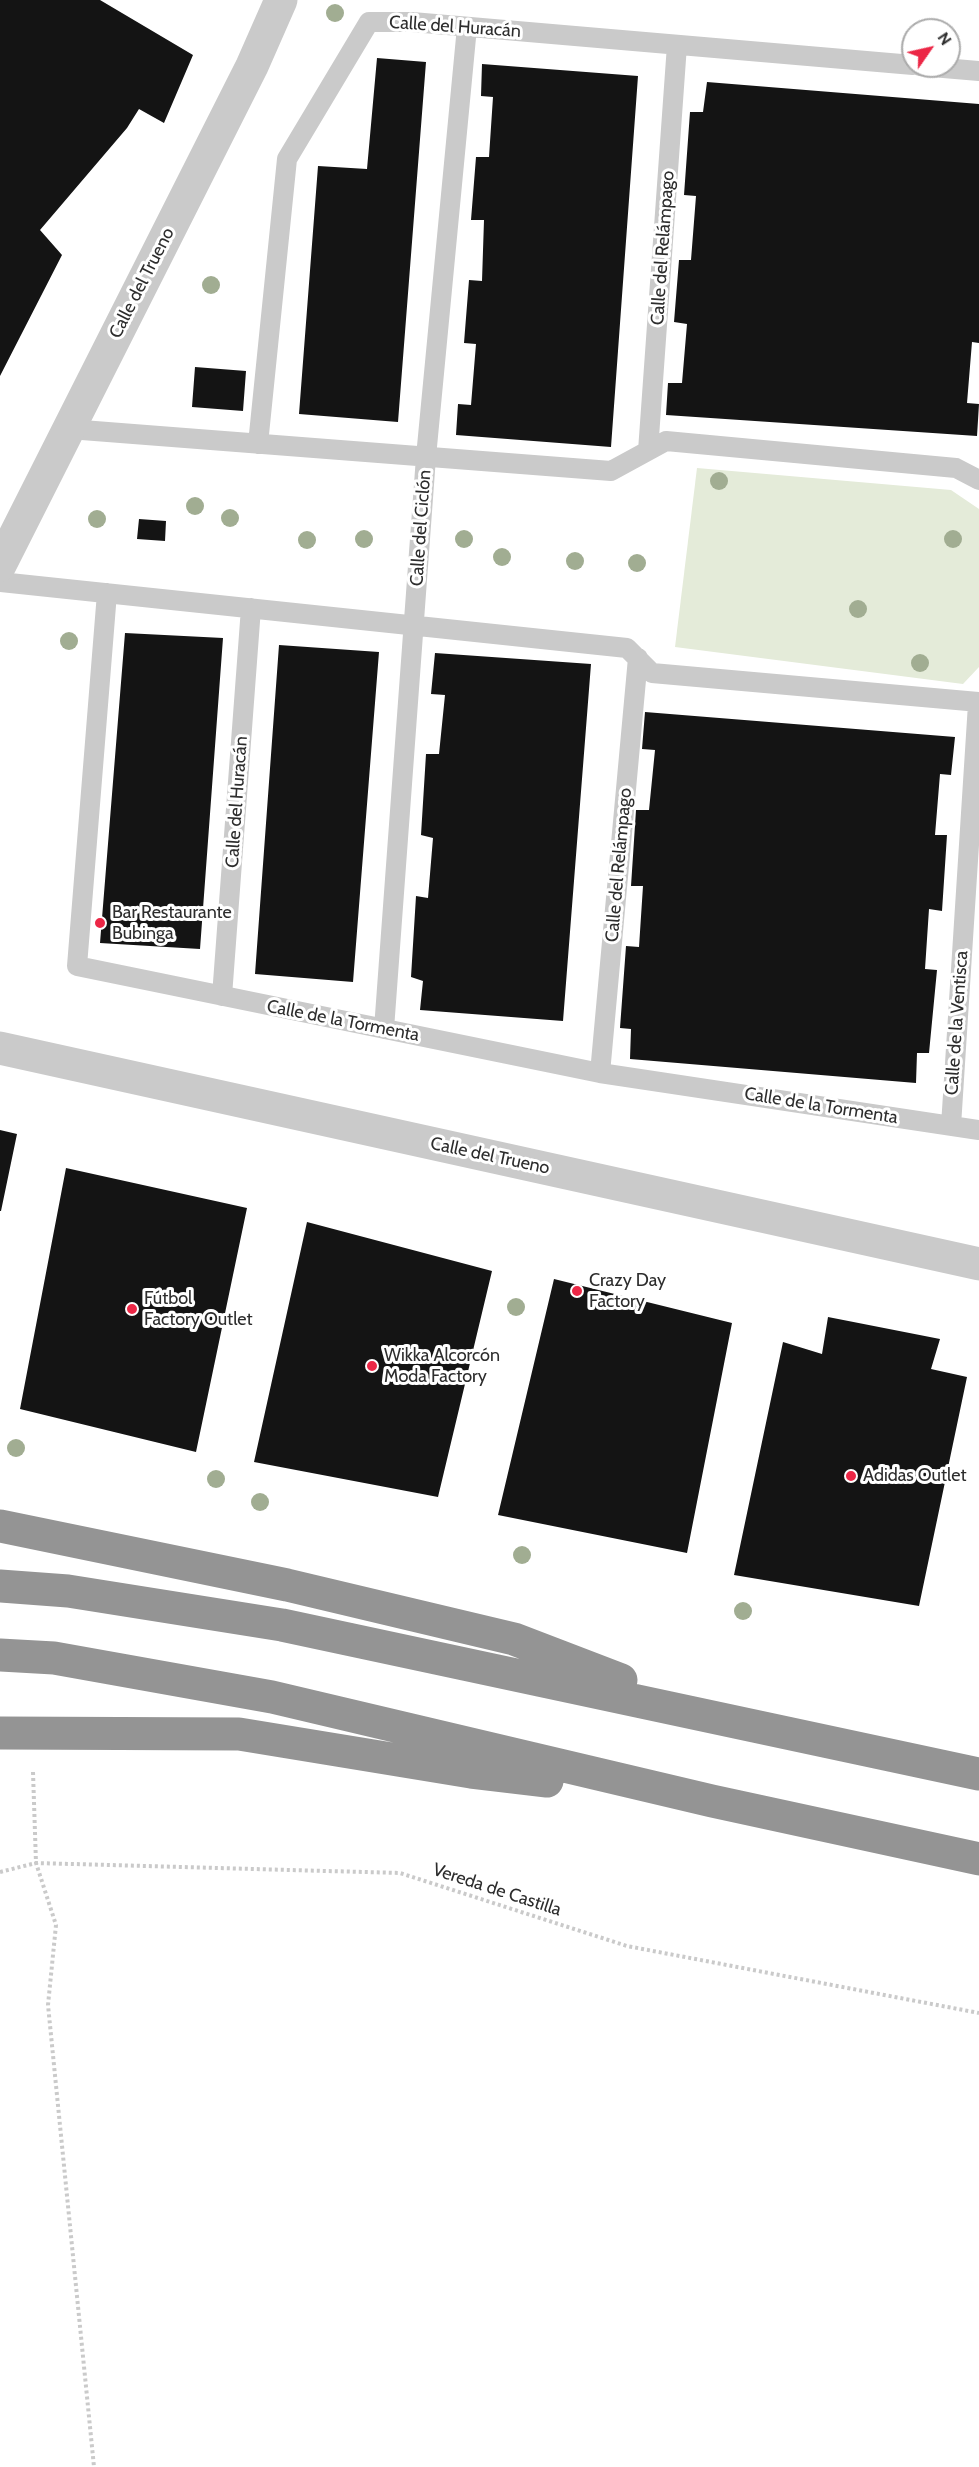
<!DOCTYPE html>
<html>
<head>
<meta charset="utf-8">
<style>
  body { margin:0 }
  #map { position:relative; width:979px; height:2467px; overflow:hidden; background:#fff; font-family:Cabin,sans-serif }
  canvas { display:block }
  .north { position:absolute; left:901px; top:18px; width:60px; height:60px; box-sizing:border-box; background:#fff; border:2px solid #ababab; border-radius:50%; rotate:56deg; font-size:16px; font-weight:700; line-height:24px; text-align:center; color:#2d2d2d }
  .north::after { content:''; display:block; margin:auto; width:21px; height:27px; background:#ec2746; clip-path:polygon(50% 0,100% 100%,50% 72%,0 100%) }
</style>
</head>
<body>
<div id="map">
<canvas width="979" height="2467"></canvas>
<div class="north">N</div>
</div>
<script>
const context = document.querySelector('canvas').getContext('2d');
context.lineJoin = 'round';
function paint(path, color) {
  context.fillStyle = color;
  context.fill(path, 'evenodd');
}
function strokePath(path, color, width, dash) {
  context.strokeStyle = color;
  context.lineWidth = width;
  context.lineCap = dash ? 'butt' : 'round';
  context.setLineDash(dash || []);
  context.stroke(path);
}
function write(font, color, halo, rows, align = 'center') {
  context.font = font + ' Cabin,sans-serif';
  context.lineWidth = 6;
  context.setLineDash([]);
  context.textBaseline = 'middle';
  context.strokeStyle = halo;
  context.fillStyle = color;
  for (const [text, x, y, turn = 0] of rows) {
    context.save();
    context.translate(x, y);
    context.rotate((+turn || 0) * Math.PI / 180);
    context.textAlign = isNaN(turn) ? turn : align;
    if (halo) context.strokeText(text, 0, 0);
    context.fillText(text, 0, 0);
    context.restore();
  }
}
const green = new Path2D(`
  M 697,468 L 951,490 L 979,509 L 979,667 L 963,684 L 675,647 Z`);
const building = new Path2D(`
  M 0,0 L 100,0 L 193,55 L 164,123 L 139,109 L 127,128 L 40,230 L 62,255 L 0,376 Z
  M 377,58 L 426,62 L 398,422 L 299,414 L 318,166 L 367,169 Z
  M 482,64 L 638,76 L 611,447 L 456,435 L 458,404 L 471,405 L 476,344 L 464,343 L 469,280 L 482,281 L 484,220 L 471,220 L 476,157 L 489,157 L 493,97 L 481,96 Z
  M 707,82 L 979,104 L 979,343 L 972,342 L 967,403 L 979,404 L 977,436 L 666,415 L 668,383 L 682,383 L 687,324 L 674,322 L 679,260 L 691,260 L 696,196 L 684,195 L 690,112 L 703,112 Z
  M 195,367 L 246,371 L 243,411 L 192,407 Z
  M 139,519 L 166,521 L 165,541 L 137,539 Z
  M 125,633 L 223,638 L 200,949 L 100,943 Z
  M 279,645 L 379,652 L 353,982 L 255,974 Z
  M 435,653 L 591,664 L 563,1021 L 420,1010 L 423,981 L 411,977 L 416,896 L 428,898 L 433,838 L 421,835 L 426,754 L 439,754 L 445,695 L 431,694 Z
  M 645,712 L 955,737 L 951,775 L 940,774 L 935,835 L 947,835 L 942,911 L 929,909 L 925,969 L 937,970 L 929,1053 L 917,1053 L 916,1083 L 630,1059 L 631,1029 L 620,1028 L 626,946 L 639,947 L 643,886 L 631,886 L 636,810 L 649,810 L 655,750 L 642,749 Z
  M 0,1130 L 17,1134 L 1,1211 L 0,1211 Z
  M 66,1168 L 247,1208 L 196,1452 L 20,1409 Z
  M 307,1222 L 492,1271 L 438,1497 L 254,1462 Z
  M 554,1279 L 732,1323 L 687,1553 L 498,1515 Z
  M 828,1317 L 940,1339 L 931,1369 L 967,1377 L 919,1606 L 734,1575 L 783,1342 L 822,1354 Z`);
const path = new Path2D(`
  M 33,1772 L 36,1863 L 56,1925 L 48,2005 L 94,2467
  M 0,1872 L 36,1863 L 400,1873 L 627,1946 L 979,2013`);
const lane = new Path2D(`
  M 920,66 L 979,71
  M 69,429 L 611,471 L 666,441 L 956,468 L 979,480
  M 258,444 L 287,159 L 369,22 L 412,22 L 913,65
  M 648,451 L 677,45
  M 0,582 L 627,648 L 652,673 L 979,702
  M 107,593 L 77,966 L 600,1073 L 979,1130
  M 222,996 L 251,608
  M 384,1029 L 426,457 L 467,27
  M 600,1073 L 638,658
  M 951,1126 L 978,704`);
const street = new Path2D(`
  M 0,565 L 252,66 L 281,0
  M 0,1048 L 979,1264`);
const highway = new Path2D(`
  M 0,1526 L 287,1585 L 514,1639 L 621,1680
  M 0,1586 L 68,1591 L 282,1625 L 979,1774
  M 0,1655 L 54,1658 L 272,1697 L 712,1801 L 979,1859
  M 0,1733 L 239,1734 L 471,1772 L 547,1781`);
const trees = [
  [335,13],
  [211,285],
  [719,481],
  [195,506],
  [230,518],
  [97,519],
  [364,539],
  [464,539],
  [953,539],
  [307,540],
  [502,557],
  [575,561],
  [637,563],
  [858,609],
  [69,641],
  [920,663],
  [516,1307],
  [16,1448],
  [216,1479],
  [260,1502],
  [522,1555],
  [743,1611]
];
const markers = [
  [100,923,6,"#ec2746"],
  [577,1291,6,"#ec2746"],
  [132,1309,6,"#ec2746"],
  [372,1366,6,"#ec2746"],
  [851,1476,6,"#ec2746"]
];
const streetNames = [
  ["Calle del Huracán",455,27,4],
  ["Calle del Relámpago",663,248,-86],
  ["Calle del Trueno",142,283,-63],
  ["Calle del Ciclón",421,528,-86],
  ["Calle del Huracán",237,802,-86],
  ["Calle del Relámpago",619,865,-85],
  ["Calle de la Tormenta",343,1021,11],
  ["Calle de la Ventisca",957,1023,-86],
  ["Calle de la Tormenta",821,1106,9],
  ["Calle del Trueno",490,1156,12],
  ["Vereda de Castilla",497,1890,18]
];
const poiNames = [
  ["Bar Restaurante",112,913],
  ["Bubinga",112,934],
  ["Crazy Day",589,1281],
  ["Factory",589,1302],
  ["Fútbol",144,1299],
  ["Factory Outlet",144,1320],
  ["Wikka Alcorcón",384,1356],
  ["Moda Factory",384,1377],
  ["Adidas Outlet",863,1476]
];
paint(green, '#e4ebd9');
paint(building, '#141414');
strokePath(path, '#cacaca', 4, [3, 3]);
strokePath(lane, '#cacaca', 20);
strokePath(street, '#cacaca', 33);
strokePath(highway, '#949494', 33);
context.fillStyle = '#a1ad92';
for (const [x, y] of trees) {
  context.beginPath();
  context.arc(x, y, 9, 0, 2 * Math.PI);
  context.fill();
}
for (const [x, y, r, color] of markers) {
  const dot = new Path2D();
  dot.arc(x, y, r, 0, 2 * Math.PI);
  context.fillStyle = color;
  context.fill(dot);
  strokePath(dot, '#fff', 2);
}
write('18px', '#2d2d2d', '#fff', streetNames);
write('18px', '#2d2d2d', '#fff', poiNames, 'left');
</script>
</body>
</html>
